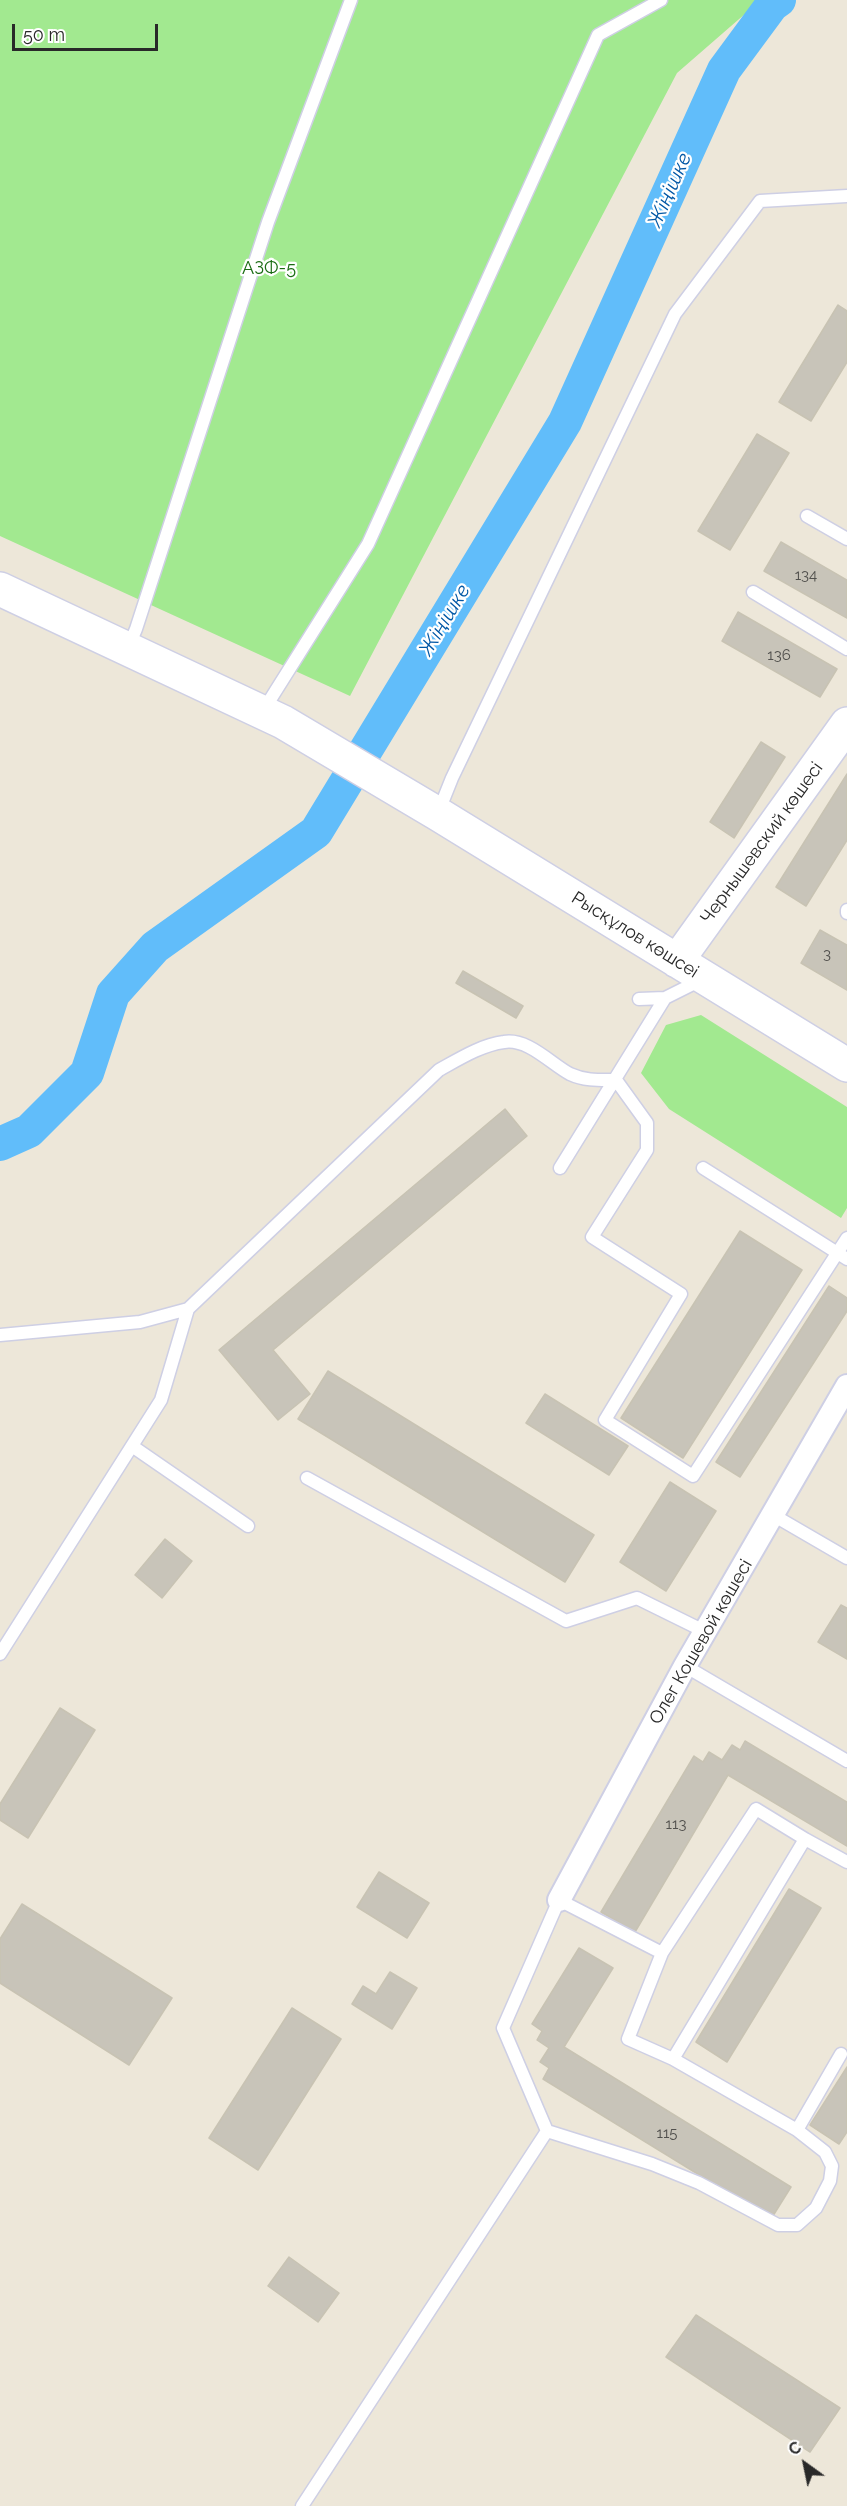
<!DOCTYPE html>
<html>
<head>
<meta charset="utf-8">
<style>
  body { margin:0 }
  #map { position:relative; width:847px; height:2506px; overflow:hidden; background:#ede7d9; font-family:Raleway,sans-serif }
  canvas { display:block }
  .north { position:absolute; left:775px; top:2434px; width:60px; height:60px; -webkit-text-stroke:4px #fff; paint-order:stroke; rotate:327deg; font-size:16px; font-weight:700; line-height:24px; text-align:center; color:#292929 }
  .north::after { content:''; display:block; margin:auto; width:21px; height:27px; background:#292929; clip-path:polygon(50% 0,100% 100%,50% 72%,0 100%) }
  .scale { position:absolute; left:12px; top:24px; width:146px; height:27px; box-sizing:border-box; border:3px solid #292929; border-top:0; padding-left:8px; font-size:18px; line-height:21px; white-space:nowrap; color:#292929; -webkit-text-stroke:4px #fff; paint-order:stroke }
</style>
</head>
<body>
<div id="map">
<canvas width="847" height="2506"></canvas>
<div class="north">С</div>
<div class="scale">50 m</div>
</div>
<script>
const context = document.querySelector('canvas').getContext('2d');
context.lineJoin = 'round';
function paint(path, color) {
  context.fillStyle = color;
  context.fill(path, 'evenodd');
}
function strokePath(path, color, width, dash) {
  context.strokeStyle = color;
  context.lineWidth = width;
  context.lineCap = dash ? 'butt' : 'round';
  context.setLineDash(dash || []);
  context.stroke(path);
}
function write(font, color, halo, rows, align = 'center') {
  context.font = font + ' Raleway,sans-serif';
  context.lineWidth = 4.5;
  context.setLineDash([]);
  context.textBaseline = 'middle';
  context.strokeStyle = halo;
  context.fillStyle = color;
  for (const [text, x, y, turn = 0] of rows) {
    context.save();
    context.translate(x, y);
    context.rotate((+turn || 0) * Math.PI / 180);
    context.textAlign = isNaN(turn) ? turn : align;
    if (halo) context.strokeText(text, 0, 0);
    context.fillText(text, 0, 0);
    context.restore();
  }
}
const green = new Path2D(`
  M 0,0 L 761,0 L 677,73 L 350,696 L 0,536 Z
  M 701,1015 L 847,1107 L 847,1208 L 841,1218 L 669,1109 L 641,1073 L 666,1025 Z`);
const river = new Path2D(`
  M 0,1144 L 29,1131 L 87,1073 L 113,994 L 155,947 L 316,832 L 565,422 L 724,70 L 772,5 L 779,0`);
const building = new Path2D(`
  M 838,305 L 847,311 L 847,362 L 811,421 L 779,402 Z
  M 757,434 L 789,453 L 730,550 L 698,531 Z
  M 781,542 L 847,580 L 847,618 L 764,571 Z
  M 738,612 L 837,669 L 820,697 L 722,641 Z
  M 761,742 L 785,757 L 734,838 L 710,822 Z
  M 847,774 L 847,840 L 806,906 L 776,887 Z
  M 820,930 L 847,945 L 847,990 L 801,963 Z
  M 463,971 L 523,1006 L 516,1018 L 456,983 Z
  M 505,1109 L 527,1136 L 273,1350 L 310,1394 L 278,1420 L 219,1350 Z
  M 740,1231 L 802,1270 L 683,1458 L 621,1418 Z
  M 829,1286 L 847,1298 L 847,1311 L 740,1477 L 716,1462 Z
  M 328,1371 L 594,1535 L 565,1582 L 298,1419 Z
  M 545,1394 L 628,1446 L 609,1475 L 526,1423 Z
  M 670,1482 L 716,1511 L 666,1591 L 620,1562 Z
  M 165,1539 L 192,1561 L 162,1598 L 135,1575 Z
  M 841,1605 L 847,1608 L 847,1659 L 818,1642 Z
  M 60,1708 L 95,1730 L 28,1838 L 0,1820 L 0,1804 Z
  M 745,1741 L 847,1802 L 847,1846 L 728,1775 L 635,1932 L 601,1912 L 694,1756 L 703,1762 L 709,1752 L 722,1760 L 732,1745 L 740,1750 Z
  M 379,1872 L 429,1903 L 407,1938 L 357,1907 Z
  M 789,1889 L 821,1908 L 727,2062 L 696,2042 Z
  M 22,1904 L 172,1998 L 129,2065 L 0,1983 L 0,1939 Z
  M 579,1948 L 613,1968 L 564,2047 L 791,2187 L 771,2219 L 543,2079 L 549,2068 L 540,2062 L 549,2048 L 537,2040 L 542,2031 L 532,2024 Z
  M 390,1972 L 417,1988 L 392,2029 L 352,2004 L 363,1986 L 376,1994 Z
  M 292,2008 L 341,2039 L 258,2170 L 209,2138 Z
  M 847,2067 L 847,2132 L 839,2144 L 810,2125 Z
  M 289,2257 L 339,2293 L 318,2322 L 268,2286 Z
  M 696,2315 L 840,2408 L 810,2452 L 666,2357 Z`);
const lane = new Path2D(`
  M 807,516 L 847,539
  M 753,592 L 847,649
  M 128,648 L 136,629 L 268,222 L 351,0
  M 263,711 L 368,544 L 598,35 L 661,0
  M 438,813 L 452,778 L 675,314 L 760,201 L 847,196
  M 847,910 L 847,913
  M 639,999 L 665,998 L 703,979
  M 560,1168 L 665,998
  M 703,1168 L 847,1259
  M 0,1335 L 140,1322 L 188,1309
  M 132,1446 L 248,1526
  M 307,1478 L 566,1621 L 637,1598 L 706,1632
  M 773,1515 L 847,1558
  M 0,1654 L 161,1400 L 188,1309 L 439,1070 C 459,1059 481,1045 504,1042 C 528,1038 551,1064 570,1074 C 585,1081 600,1080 616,1080 L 647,1123 L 647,1150 L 592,1237 L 681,1294 L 605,1420 L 693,1476 L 847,1238
  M 685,1666 L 847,1761
  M 805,1839 L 847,1862
  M 673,2059 L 797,2130 L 841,2054
  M 547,2131 L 652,2164 L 699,2183 L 778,2225 L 797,2225 L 816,2208 L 830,2181 L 832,2166 L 825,2152 L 797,2130
  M 302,2506 L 547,2131 L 503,2028 L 559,1900 L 662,1953 L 756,1809 L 805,1839 L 673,2059 L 628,2039 L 662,1953`);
const street = new Path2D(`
  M 559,1900 L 685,1666 L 847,1386`);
const secondary = new Path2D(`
  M 0,589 L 283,722 L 438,814 L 847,1065
  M 677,961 L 847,724`);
const numberNames = [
  ["134",806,575],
  ["136",779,655],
  ["3",827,954],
  ["113",676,1824],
  ["115",667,2133]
];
const parkNames = [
  ["АЗФ-5",269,269]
];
const streetNames = [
  ["Чернышевский көшесі",762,843,-54],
  ["Рысқұлов көшсеі",635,935,32],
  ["Олег Кошевой көшесі",701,1642,-60]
];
const waterNames = [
  ["Жіңішке",670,190,-66],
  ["Жіңішке",445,620,-59]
];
paint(green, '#a2e990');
strokePath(river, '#61bdfa', 34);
paint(building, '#c8c4b9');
strokePath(building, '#c8c3b3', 1.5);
strokePath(lane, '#cecfe4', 15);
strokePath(street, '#cecfe4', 26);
strokePath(secondary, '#cecfe4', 36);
strokePath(lane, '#fff', 12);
strokePath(street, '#fff', 22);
strokePath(secondary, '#fff', 33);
write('15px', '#51504d', null, numberNames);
write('18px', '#1a6c13', '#fff', parkNames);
write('18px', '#292929', '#fff', streetNames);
write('italic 20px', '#0157a5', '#fff', waterNames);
</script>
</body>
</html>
